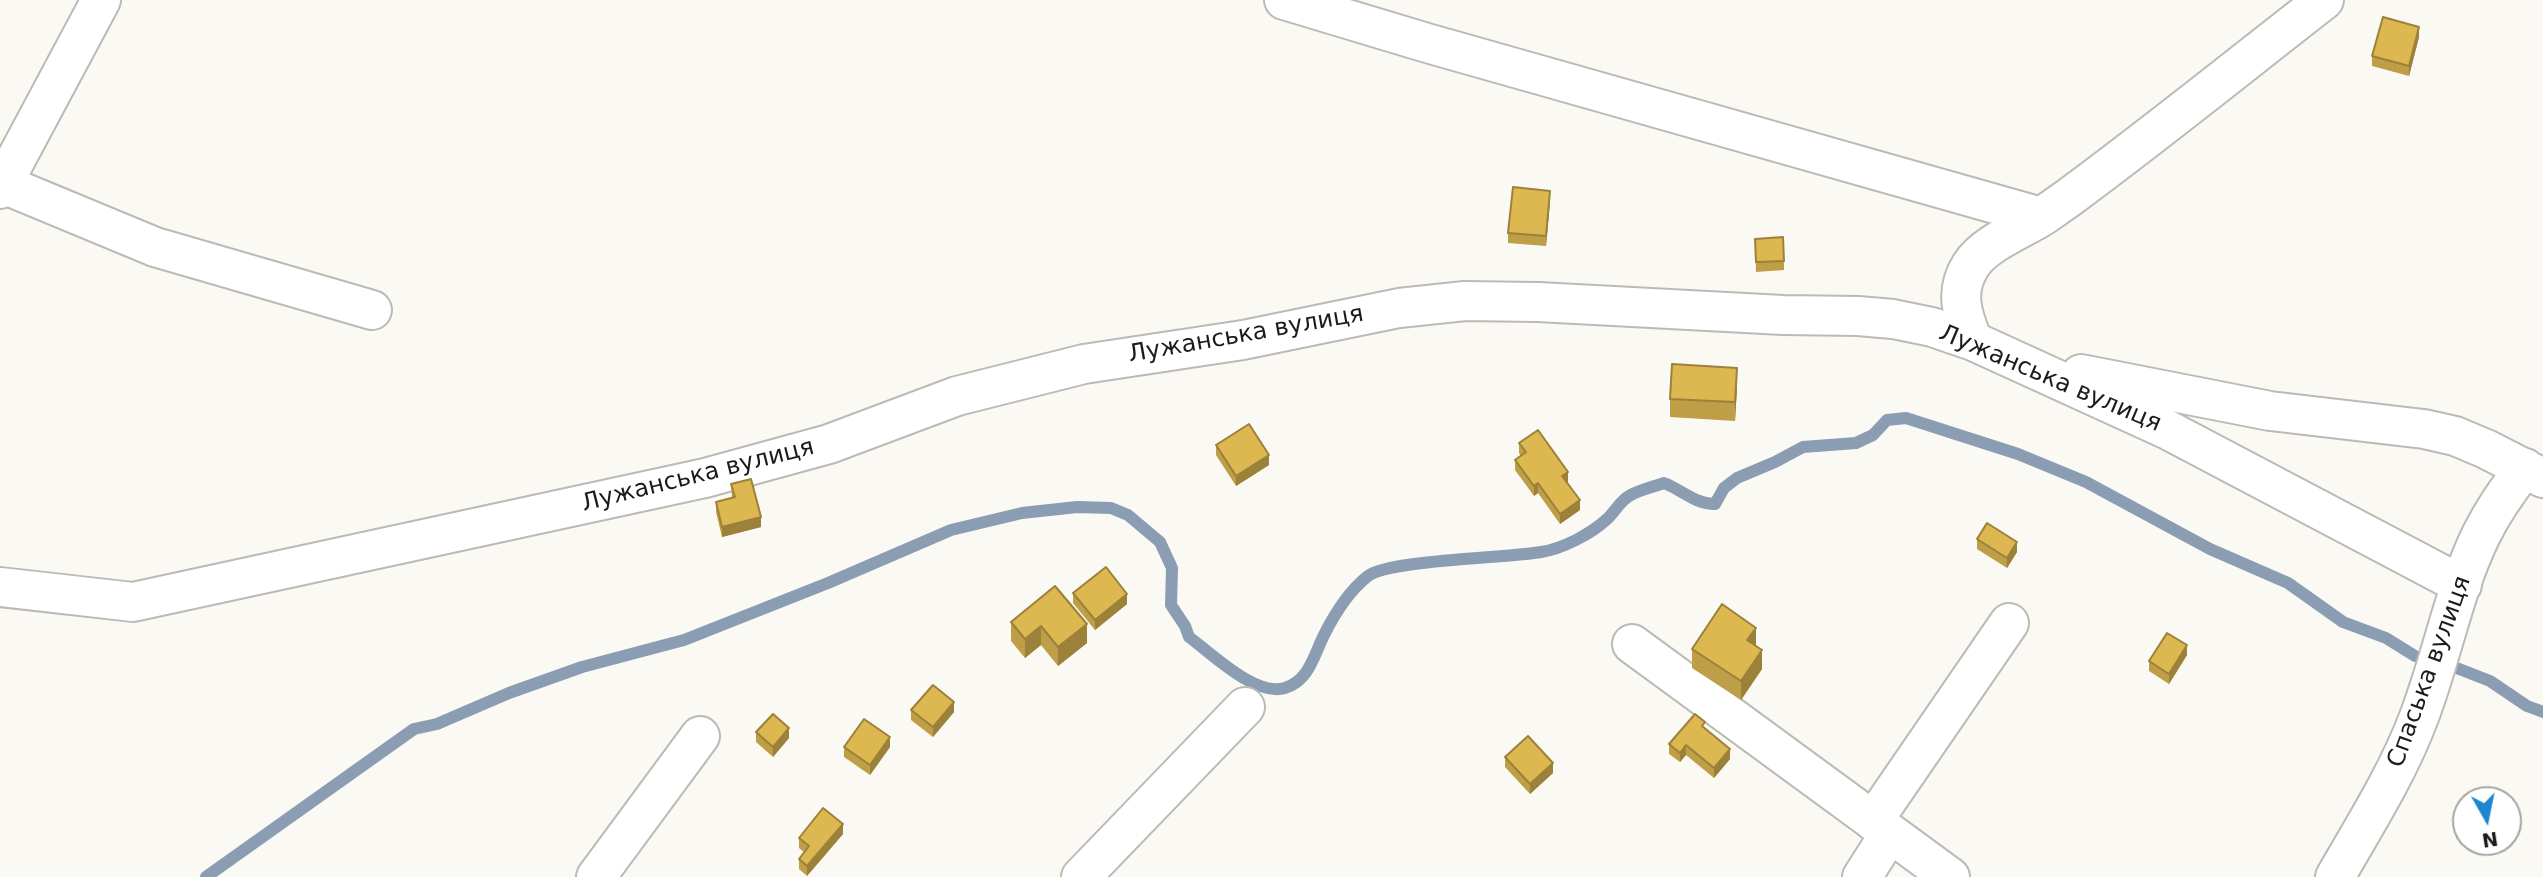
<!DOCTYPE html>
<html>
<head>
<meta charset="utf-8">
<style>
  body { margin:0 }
  #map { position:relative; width:2543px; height:877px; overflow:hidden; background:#fbf9f4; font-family:"DejaVu Sans",sans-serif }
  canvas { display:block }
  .north { position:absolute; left:2452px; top:786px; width:70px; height:70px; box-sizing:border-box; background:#fff; border:2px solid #a4a4a3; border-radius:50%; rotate:171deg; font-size:19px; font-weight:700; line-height:28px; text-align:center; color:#1c1b19 }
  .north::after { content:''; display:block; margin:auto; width:24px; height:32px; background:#1f85d0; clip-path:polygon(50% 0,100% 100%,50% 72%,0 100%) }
</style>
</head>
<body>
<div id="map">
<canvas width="2543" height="877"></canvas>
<div class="north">N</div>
</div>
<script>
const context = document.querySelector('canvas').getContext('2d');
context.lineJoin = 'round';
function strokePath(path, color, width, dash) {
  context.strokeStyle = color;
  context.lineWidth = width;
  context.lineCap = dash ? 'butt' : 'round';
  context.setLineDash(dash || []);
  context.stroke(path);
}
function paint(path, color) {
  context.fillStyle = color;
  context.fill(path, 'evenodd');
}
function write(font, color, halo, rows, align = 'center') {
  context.font = font + ' "DejaVu Sans",sans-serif';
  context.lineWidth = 6;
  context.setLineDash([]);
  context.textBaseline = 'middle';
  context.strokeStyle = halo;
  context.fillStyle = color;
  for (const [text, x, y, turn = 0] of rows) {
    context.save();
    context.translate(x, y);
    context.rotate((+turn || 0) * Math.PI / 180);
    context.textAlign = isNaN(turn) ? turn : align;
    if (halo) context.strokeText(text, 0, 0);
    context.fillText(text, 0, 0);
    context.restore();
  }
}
const stream = new Path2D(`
  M 2449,665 L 2490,681 L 2527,706 L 2543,712
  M 206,877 L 414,729 L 437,724 L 509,693 L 582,667 L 684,640 L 828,583 L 951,530 L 1022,513 L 1077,507 L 1111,508 L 1128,515 L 1160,542 L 1172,568 L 1171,605 L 1185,626 L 1189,637 C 1211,653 1255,697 1285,688 C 1309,681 1314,655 1324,635 C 1334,615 1350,590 1368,576 C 1387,560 1509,558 1541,552 C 1562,549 1591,534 1607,519 C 1614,513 1620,501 1629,496 C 1639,490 1653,487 1664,483 C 1682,490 1695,504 1715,504 L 1724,488 L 1737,478 L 1775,462 L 1803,447 L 1856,443 L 1873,435 L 1887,420 L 1906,418 L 2018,454 L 2086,482 L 2210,549 L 2288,583 L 2343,622 L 2386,638 L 2415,656`);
const minor = new Path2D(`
  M 1284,0 L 1427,43 L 2041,217
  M 3,184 L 155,247 L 372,310
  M 0,189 L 101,0
  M 1973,341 C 1962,315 1954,291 1971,265 C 1984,244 2020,230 2041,217 C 2049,212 2058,205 2067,199 C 2154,135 2238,67 2324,0
  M 2081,374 L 2270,411 L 2424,429 L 2455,436 L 2486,449 L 2543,478
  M 0,587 L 133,602 L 705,478 L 829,444 L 957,396 L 1084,364 L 1243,340 L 1399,308 L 1465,301 L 1538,302 L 1783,315 L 1858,316 L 1893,319 L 1932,327 L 1973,341 L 2168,430 L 2462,585
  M 1632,644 L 1950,877
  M 1873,821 L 2009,623
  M 596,877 L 700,736
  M 1081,877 L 1245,707
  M 1862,877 L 1890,833
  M 2335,877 C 2365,825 2398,773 2419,717 C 2442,657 2453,593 2481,535 C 2493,511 2508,489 2525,468`);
const wall = new Path2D(`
  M 2419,37 L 2409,76 L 2372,66 L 2372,56 Z
  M 1550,201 L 1546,246 L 1508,243 L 1508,233 Z
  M 1755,239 L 1784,261 L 1784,270 L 1756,272 Z
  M 1737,387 L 1735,421 L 1670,417 L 1670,399 Z
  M 1519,443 L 1568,482 L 1567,483 L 1580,510 L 1560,524 L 1538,493 L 1534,496 L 1515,470 L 1515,460 L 1521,456 L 1519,453 Z
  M 1216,445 L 1269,465 L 1236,486 L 1216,455 Z
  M 731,484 L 761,527 L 722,537 L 716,512 L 716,502 L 732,498 Z
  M 1977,539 L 2017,552 L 2007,568 L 1977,549 Z
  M 1055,586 L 1087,643 L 1058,666 L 1041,645 L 1025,658 L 1011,641 L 1011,622 Z
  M 1073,593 L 1127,604 L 1095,630 L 1073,603 Z
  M 1756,646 L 1762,669 L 1741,700 L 1692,668 L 1692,649 Z
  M 2187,655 L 2169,684 L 2149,671 L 2149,661 Z
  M 911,710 L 954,712 L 933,737 L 911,720 Z
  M 1705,728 L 1730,759 L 1714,778 L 1686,755 L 1680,762 L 1669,754 L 1669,744 Z
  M 756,732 L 789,738 L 773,757 L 756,742 Z
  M 844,747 L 890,747 L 870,775 L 844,757 Z
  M 1505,757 L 1553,773 L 1530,794 L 1505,767 Z
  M 843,834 L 807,876 L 799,869 L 799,859 L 804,852 L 799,848 L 799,838 Z`);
const shadedWall = new Path2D(`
  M 2419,27 L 2419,37 L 2409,76 L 2409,66 Z
  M 1550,191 L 1550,201 L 1546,246 L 1546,236 Z
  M 1737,368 L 1737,387 L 1735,421 L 1735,402 Z
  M 1269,455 L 1269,465 L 1236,486 L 1236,476 Z
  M 1568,472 L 1568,482 L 1562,486 L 1562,476 Z
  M 1538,483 L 1538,493 L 1534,496 L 1534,486 Z
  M 1580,500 L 1580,510 L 1560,524 L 1560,514 Z
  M 761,517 L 761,527 L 722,537 L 722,527 Z
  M 2017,542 L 2017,552 L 2007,568 L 2007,558 Z
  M 1127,594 L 1127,604 L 1095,630 L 1095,620 Z
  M 1087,624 L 1087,643 L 1058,666 L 1058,647 Z
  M 1041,626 L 1041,645 L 1025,658 L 1025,639 Z
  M 1756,628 L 1756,647 L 1747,640 Z
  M 2187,645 L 2187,655 L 2169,684 L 2169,674 Z
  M 1762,650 L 1762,669 L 1741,700 L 1741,681 Z
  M 954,702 L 954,712 L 933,737 L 933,727 Z
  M 789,728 L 789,738 L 773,757 L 773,747 Z
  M 890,737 L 890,747 L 870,775 L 870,765 Z
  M 1686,745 L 1686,755 L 1680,762 L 1680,753 Z
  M 1730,749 L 1730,759 L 1714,778 L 1714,768 Z
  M 1553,763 L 1553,773 L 1530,794 L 1530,784 Z
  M 843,824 L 843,834 L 807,876 L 807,866 Z`);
const building = new Path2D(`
  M 2383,17 L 2419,27 L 2409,66 L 2372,56 Z
  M 1513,187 L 1550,191 L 1546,236 L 1508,233 Z
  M 1783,237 L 1784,261 L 1756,262 L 1755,239 Z
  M 1672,364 L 1737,368 L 1735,402 L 1670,399 Z
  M 1249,424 L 1269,455 L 1236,476 L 1216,445 Z
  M 1538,430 L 1568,472 L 1562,476 L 1580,500 L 1560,514 L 1538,483 L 1534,486 L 1515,460 L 1526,452 L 1519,443 Z
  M 751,479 L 761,517 L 722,527 L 716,502 L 735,497 L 731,484 Z
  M 1987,523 L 2017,542 L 2007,558 L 1977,539 Z
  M 1106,567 L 1127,594 L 1095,620 L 1073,593 Z
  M 1055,586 L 1087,624 L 1058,647 L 1041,626 L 1025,639 L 1011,622 Z
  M 1722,604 L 1756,628 L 1747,640 L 1762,650 L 1741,681 L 1692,649 Z
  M 2167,633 L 2187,645 L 2169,674 L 2149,661 Z
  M 933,685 L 954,702 L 933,727 L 911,710 Z
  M 773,714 L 789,728 L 773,747 L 756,732 Z
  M 1695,714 L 1705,722 L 1702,726 L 1730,749 L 1714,768 L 1686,745 L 1680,753 L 1669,744 Z
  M 864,719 L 890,737 L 870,765 L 844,747 Z
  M 1528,736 L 1553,763 L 1530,784 L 1505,757 Z
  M 823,808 L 843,824 L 807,866 L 799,859 L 809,846 L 799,838 Z`);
const streetNames = [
  ["Лужанська вулиця",1246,335,-10],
  ["Лужанська вулиця",2050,379,23],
  ["Лужанська вулиця",698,476,-14],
  ["Спаська вулиця",2430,672,-70]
];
strokePath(stream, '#8b9db2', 12);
strokePath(minor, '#bcbab6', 42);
strokePath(minor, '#fff', 38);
paint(wall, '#be9e46');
paint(shadedWall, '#9b8139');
paint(building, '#ddb851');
strokePath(building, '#9b8139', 2);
write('24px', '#1c1b19', '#fff', streetNames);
</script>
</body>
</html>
